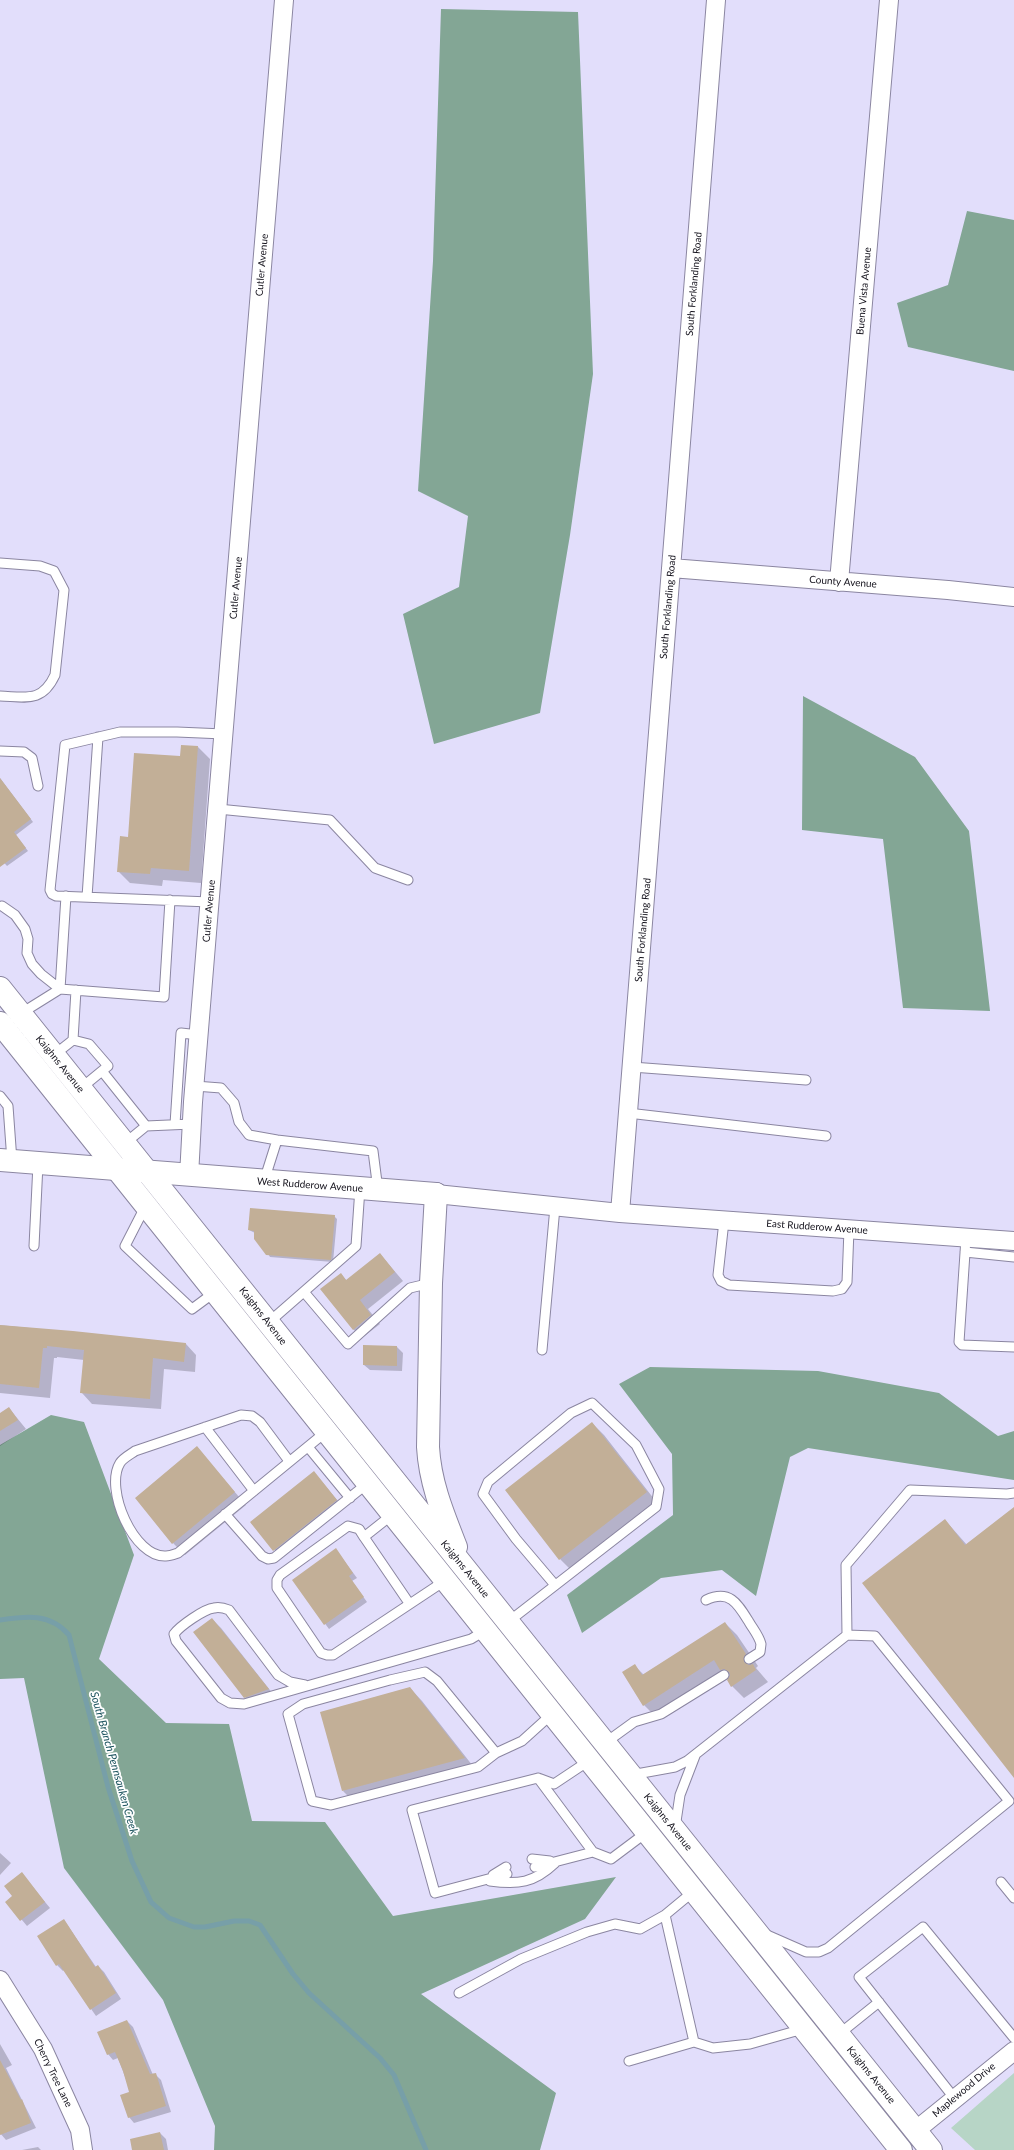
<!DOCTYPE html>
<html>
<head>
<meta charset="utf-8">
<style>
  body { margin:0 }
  canvas { display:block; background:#e2defb }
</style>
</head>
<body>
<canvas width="1014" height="2150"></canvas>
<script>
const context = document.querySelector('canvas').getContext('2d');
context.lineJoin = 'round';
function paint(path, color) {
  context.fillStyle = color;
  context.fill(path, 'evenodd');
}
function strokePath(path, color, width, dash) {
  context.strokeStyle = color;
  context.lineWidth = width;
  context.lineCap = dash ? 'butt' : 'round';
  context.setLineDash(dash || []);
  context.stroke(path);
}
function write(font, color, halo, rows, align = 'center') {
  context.font = font + ' Lato,sans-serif';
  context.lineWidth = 3.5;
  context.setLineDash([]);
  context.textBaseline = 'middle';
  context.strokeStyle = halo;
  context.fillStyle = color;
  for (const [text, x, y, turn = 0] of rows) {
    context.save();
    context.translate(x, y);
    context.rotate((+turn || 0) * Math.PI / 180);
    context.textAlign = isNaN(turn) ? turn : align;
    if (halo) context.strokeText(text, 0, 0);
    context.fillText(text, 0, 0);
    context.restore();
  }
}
const green = new Path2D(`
  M 1014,2073 L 1014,2150 L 975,2150 L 951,2128 Z`);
const forest = new Path2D(`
  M 441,9 L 578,12 L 593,374 L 570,535 L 540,713 L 434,744 L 403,614 L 459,587 L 468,516 L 418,491 L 433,261 Z
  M 967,211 L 1014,220 L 1014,371 L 908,347 L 897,303 L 948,285 Z
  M 803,696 L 915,757 L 969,831 L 990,1011 L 903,1008 L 883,839 L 802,830 Z
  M 650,1367 L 818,1371 L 939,1393 L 998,1436 L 1014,1431 L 1014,1480 L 808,1448 L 790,1457 L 756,1596 L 722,1570 L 661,1578 L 582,1633 L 567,1595 L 673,1515 L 672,1454 L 619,1384 Z
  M 51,1415 L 84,1422 L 134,1555 L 99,1659 L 166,1723 L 229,1724 L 252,1821 L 325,1822 L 393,1916 L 616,1877 L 585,1919 L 421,1994 L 556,2093 L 540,2150 L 214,2150 L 215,2126 L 163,2000 L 64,1868 L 24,1678 L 0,1679 L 0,1445 Z`);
const shadow = new Path2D(`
  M 198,747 L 210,759 L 201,883 L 163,880 L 162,886 L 130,883 L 118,871 L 129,838 L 181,757 Z
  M 0,778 L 33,822 L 16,835 L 28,851 L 7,866 L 0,858 Z
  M 334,1216 L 337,1219 L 333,1262 L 270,1257 L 255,1233 L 249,1230 Z
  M 380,1254 L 403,1281 L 368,1309 L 380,1324 L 362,1338 L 353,1329 L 341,1274 L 347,1281 Z
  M 0,1325 L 186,1344 L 196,1355 L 195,1372 L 164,1369 L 161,1409 L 92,1404 L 82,1393 L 84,1360 L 57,1357 L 57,1358 L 54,1358 L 50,1398 L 0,1393 Z
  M 397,1347 L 403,1353 L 402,1371 L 370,1370 L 364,1365 Z
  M 9,1408 L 26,1429 L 0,1446 L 0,1414 Z
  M 592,1423 L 604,1435 L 658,1504 L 572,1571 L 560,1559 Z
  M 197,1448 L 246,1505 L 185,1555 L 173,1543 Z
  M 319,1478 L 342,1506 L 280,1556 L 251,1523 Z
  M 1014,1508 L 1014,1776 L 945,1520 L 967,1545 Z
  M 336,1550 L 357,1578 L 352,1581 L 367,1602 L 329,1629 L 293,1580 Z
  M 212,1619 L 221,1628 L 277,1699 L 254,1706 L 245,1697 Z
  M 725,1623 L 737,1635 L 758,1666 L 756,1668 L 768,1682 L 744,1698 L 732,1686 L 729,1678 L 724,1673 L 656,1717 L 644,1705 L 634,1665 L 644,1675 Z
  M 410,1688 L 422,1701 L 476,1770 L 355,1803 L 343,1791 Z
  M 0,1853 L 11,1863 L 0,1875 Z
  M 22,1874 L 50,1908 L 27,1926 L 7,1902 L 14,1897 Z
  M 64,1920 L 96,1967 L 98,1966 L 104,1972 L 121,1999 L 96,2016 L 64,1970 L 63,1971 L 57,1965 Z
  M 127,2021 L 133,2027 L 153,2075 L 155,2074 L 161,2080 L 171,2112 L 134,2123 L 129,2117 L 131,2093 L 118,2058 L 113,2060 L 108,2054 Z
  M 0,2044 L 12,2065 L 6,2068 L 36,2128 L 6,2140 L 0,2133 Z
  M 160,2133 L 166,2139 L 168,2150 L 133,2150 Z
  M 38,2147 L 41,2150 L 22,2150 Z`);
const stream = new Path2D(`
  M 0,1620 C 27,1616 50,1613 69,1635 L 108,1787 L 132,1861 L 151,1902 L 169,1918 L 194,1927 L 205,1927 L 234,1921 L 249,1921 L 260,1925 L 293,1974 L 309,1993 L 380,2058 L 394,2075 L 426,2150`);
const building = new Path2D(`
  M 181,745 L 198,746 L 189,871 L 151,868 L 150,874 L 117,872 L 120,836 L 128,837 L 134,753 L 180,756 Z
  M 0,778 L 31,819 L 14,832 L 26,848 L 0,867 Z
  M 250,1208 L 335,1215 L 331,1260 L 266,1255 L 254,1239 L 254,1231 L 248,1230 Z
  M 380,1253 L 395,1272 L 360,1300 L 371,1315 L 353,1330 L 320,1289 L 341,1273 L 346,1280 Z
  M 0,1325 L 73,1331 L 186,1343 L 184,1362 L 153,1358 L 150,1399 L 80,1393 L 84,1350 L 47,1346 L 47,1348 L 43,1348 L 39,1388 L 0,1384 Z
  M 363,1345 L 397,1346 L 397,1366 L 363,1365 Z
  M 9,1407 L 18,1420 L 0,1431 L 0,1413 Z
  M 592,1422 L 647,1492 L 559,1560 L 505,1490 Z
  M 197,1446 L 235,1492 L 172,1544 L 135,1498 Z
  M 314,1471 L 337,1500 L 273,1551 L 250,1522 Z
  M 1014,1507 L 1014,1778 L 862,1583 L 945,1519 L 965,1545 Z
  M 336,1548 L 353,1573 L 349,1576 L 364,1597 L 324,1625 L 292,1580 Z
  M 212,1618 L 269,1689 L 244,1698 L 193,1632 Z
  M 725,1622 L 746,1654 L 744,1657 L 744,1662 L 749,1665 L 753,1664 L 756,1670 L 731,1687 L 727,1680 L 730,1675 L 729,1672 L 724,1669 L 720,1670 L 714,1660 L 643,1706 L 622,1672 L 635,1664 L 642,1675 Z
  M 410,1687 L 465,1758 L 342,1791 L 320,1712 Z
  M 22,1872 L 45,1902 L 20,1921 L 5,1902 L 12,1896 L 4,1886 Z
  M 64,1919 L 95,1967 L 98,1965 L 116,1993 L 90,2010 L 59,1964 L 56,1966 L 37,1936 Z
  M 127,2020 L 150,2074 L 156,2073 L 166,2106 L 128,2118 L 120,2095 L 129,2092 L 123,2071 L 115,2052 L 107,2055 L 97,2032 Z
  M 0,2060 L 21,2100 L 22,2099 L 31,2123 L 0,2135 Z
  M 160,2132 L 164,2150 L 132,2150 L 130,2139 Z`);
const service = new Path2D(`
  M 0,563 L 40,566 L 54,571 L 64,590 L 55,675 C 42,703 26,697 0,696
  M 0,751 L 24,752 L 32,758 L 38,786
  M 218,809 L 330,820 L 375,868 L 408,880
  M 87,897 L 98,737
  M 210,902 L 56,896 L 52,894 L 50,890 L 65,745 L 120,732 L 177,732 L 224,734
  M 2,906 L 15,915 L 25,929 L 28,939 L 27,953 L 32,964 L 41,974 L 60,989 L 164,997 L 170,900
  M 20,1014 L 60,989 L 66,896
  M 73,1040 L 89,1044 L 108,1066 L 80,1089
  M 54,1055 L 73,1040 L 76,990
  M 632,1067 L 806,1080
  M 102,1071 L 146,1126
  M 195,1086 L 221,1088 L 234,1103 L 239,1122 L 249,1135 L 277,1140
  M 0,1096 L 8,1106 L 12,1161
  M 628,1113 L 826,1136
  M 175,1124 L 181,1033 L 199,1035
  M 124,1144 L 146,1126 L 192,1124
  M 264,1181 L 277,1140 L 373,1151 L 378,1190
  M 145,1207 L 125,1246 L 192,1309 L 215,1292
  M 724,1221 L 718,1275 L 721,1281 L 729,1285 L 833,1291 L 842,1289 L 847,1282 L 849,1229
  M 966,1238 L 959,1342 L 962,1345 L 1014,1347
  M 34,1246 L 38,1164
  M 965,1252 L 1014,1257
  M 304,1292 L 348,1344 L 410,1288 L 431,1283
  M 268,1323 L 356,1246 L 360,1188
  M 542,1350 L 555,1207
  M 205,1427 L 254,1491
  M 308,1447 L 350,1498
  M 289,1461 L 260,1422 L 252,1416 L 241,1415 L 135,1451 C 131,1454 123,1458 120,1463 C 104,1489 134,1558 166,1556 C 170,1556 175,1554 178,1553 L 327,1431
  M 225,1514 L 262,1556 L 268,1559 L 274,1558 L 368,1483
  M 393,1514 L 364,1537 L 359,1529 L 348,1526 L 280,1575 L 277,1580 L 277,1588 L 321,1653 L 327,1655 L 333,1655 L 446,1580
  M 364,1537 L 409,1603
  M 706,1600 C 730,1589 738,1604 749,1622 C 753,1629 759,1636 761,1644 L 760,1652 L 749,1659
  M 508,1622 L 656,1507 L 659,1489 L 636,1445 L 592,1403 L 571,1413 L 488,1482 L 483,1494 L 516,1539 L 555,1585
  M 847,1635 L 846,1565 L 910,1490 L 1007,1494 L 1014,1493
  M 305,1685 L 290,1682 L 278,1675 L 229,1610 C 224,1608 219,1607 214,1608 C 204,1609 180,1626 174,1634 L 176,1641 L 221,1698 L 230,1703 L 244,1704 L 471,1639 L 486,1630
  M 605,1743 L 634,1722 L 661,1714 L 724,1675
  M 496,1753 L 437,1681 L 425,1672 L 390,1680 L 303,1704 L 288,1714 L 312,1801 L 331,1805 L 478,1767 L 496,1753 L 522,1741 L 553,1713
  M 631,1775 L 675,1767 L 687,1761 L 847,1635 L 875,1636 L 1009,1801 L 828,1948 L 819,1952 L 806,1952 L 765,1934
  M 538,1778 L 593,1852
  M 675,1828 L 680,1795 L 695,1756
  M 532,1859 L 550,1861
  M 535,1867 L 593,1852 L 611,1859 L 647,1832
  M 507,1874 L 435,1893 L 412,1810 L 538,1778 L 554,1784 L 590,1760
  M 493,1875 L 506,1867
  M 490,1881 C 518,1885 534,1883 555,1863
  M 1001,1882 L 1014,1898
  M 665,1915 L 694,2042
  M 459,1993 L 521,1959 L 587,1932 L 615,1924 L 640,1929 L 665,1915 L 694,1891
  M 838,2035 L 879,2002
  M 629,2061 L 694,2042 L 713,2048 L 750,2044 L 803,2029
  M 955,2099 L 859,1977 L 923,1927 L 1014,2038`);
const minor = new Path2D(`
  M 671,568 L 948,590 L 1014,597
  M 839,582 L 889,0
  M 189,1176 L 193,1102 L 284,0
  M 436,1194 L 620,1213 L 1014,1241
  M 620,1213 L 716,0
  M 0,1980 L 43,2049 L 80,2130 L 83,2150
  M 915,2131 L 1014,2051`);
const tertiary = new Path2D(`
  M 0,1160 L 436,1194`);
const trunk = new Path2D(`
  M 0,988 L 931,2150
  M 0,1023 L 901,2150
  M 436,1194 L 431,1283 L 428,1447 C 430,1483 443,1514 456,1547`);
const streetNames = [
  ["Cutler Avenue",262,265,-85],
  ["South Forklanding Road",694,284,-85],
  ["Buena Vista Avenue",864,291,-85],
  ["County Avenue",843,582,4],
  ["Cutler Avenue",236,588,-85],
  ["South Forklanding Road",668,607,-85],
  ["Cutler Avenue",209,911,-85],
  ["South Forklanding Road",643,930,-85],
  ["Kaighns Avenue",60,1064,51],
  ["West Rudderow Avenue",310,1185,4],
  ["East Rudderow Avenue",817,1227,4],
  ["Kaighns Avenue",263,1316,52],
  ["Kaighns Avenue",465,1569,51],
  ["Kaighns Avenue",668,1822,51],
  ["Cherry Tree Lane",53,2073,64],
  ["Kaighns Avenue",871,2075,51],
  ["Maplewood Drive",964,2090,-40]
];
const waterNames = [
  ["South Branch Pennsauken Creek",114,1763,74]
];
paint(green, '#b7d5c6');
paint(forest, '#83a695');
paint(shadow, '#0003');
strokePath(stream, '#779fa8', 5);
paint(building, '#c2af97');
strokePath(service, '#8b86a1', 11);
strokePath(minor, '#8b86a1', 20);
strokePath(tertiary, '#8b86a1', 24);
strokePath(trunk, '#8b86a1', 24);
strokePath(service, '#fff', 9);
strokePath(minor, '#fff', 18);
strokePath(tertiary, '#fff', 22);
strokePath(trunk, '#fff', 22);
write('10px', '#13111b', '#fff', streetNames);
write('italic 11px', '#1a525d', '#fff', waterNames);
</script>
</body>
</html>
